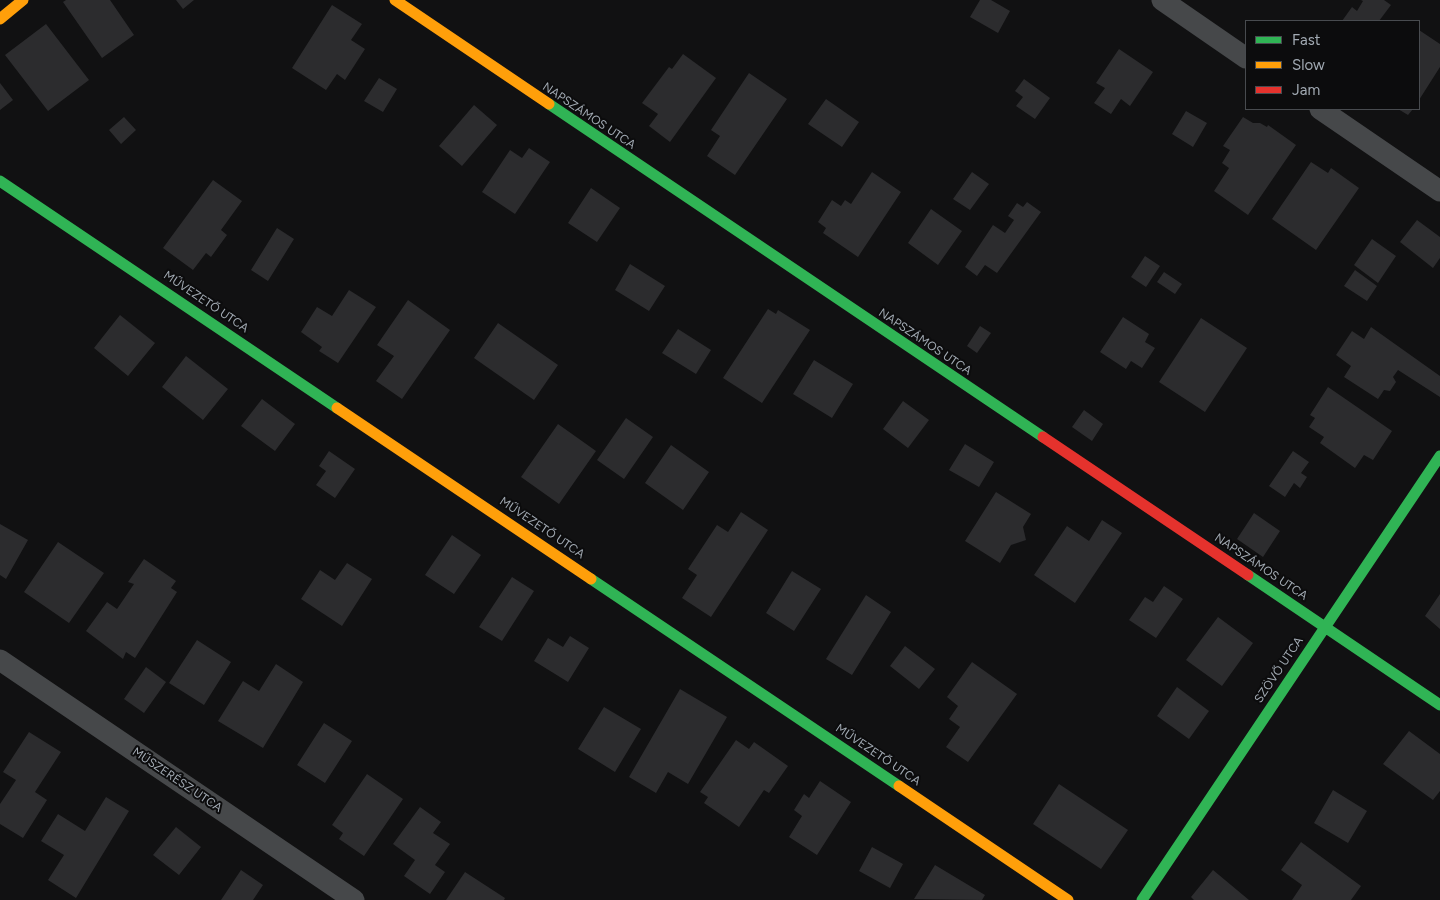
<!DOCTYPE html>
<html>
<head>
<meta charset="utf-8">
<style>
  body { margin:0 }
  #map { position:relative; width:1440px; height:900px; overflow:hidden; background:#111112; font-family:Figtree,sans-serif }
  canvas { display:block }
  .legend { position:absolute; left:1245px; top:20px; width:175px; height:90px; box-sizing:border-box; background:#0c0c0d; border:1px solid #484b4f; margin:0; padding:6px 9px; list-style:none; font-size:15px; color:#a2aab3 }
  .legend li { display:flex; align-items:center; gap:10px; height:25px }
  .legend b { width:25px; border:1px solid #484b4f }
</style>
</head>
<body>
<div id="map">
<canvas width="1440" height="900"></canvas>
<ul class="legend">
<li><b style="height:6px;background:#30b455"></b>Fast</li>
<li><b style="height:6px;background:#ff9f0a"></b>Slow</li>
<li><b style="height:6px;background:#e5322d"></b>Jam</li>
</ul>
</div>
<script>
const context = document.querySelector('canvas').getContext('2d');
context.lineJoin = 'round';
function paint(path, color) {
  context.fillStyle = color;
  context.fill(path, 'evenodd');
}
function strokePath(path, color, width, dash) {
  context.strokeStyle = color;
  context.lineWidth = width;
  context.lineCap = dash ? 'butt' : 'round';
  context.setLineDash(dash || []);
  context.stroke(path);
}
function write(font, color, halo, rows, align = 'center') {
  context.font = font + ' Figtree,sans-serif';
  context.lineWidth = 4;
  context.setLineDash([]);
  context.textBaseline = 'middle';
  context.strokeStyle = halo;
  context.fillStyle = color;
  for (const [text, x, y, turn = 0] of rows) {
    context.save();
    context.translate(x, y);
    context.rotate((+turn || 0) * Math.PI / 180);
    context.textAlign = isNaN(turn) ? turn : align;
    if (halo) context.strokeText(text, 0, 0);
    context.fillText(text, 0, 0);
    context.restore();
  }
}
const building = new Path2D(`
  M 66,0 L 110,0 L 134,35 L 102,58 L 63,2 Z
  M 176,0 L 194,0 L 183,9 Z
  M 980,0 L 991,0 L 1010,11 L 998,33 L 970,17 Z
  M 1361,0 L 1384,0 L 1391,5 L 1379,21 L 1342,21 L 1352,7 L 1357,11 L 1363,1 Z
  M 332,5 L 362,24 L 351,40 L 365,49 L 345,80 L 337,74 L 326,90 L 292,68 Z
  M 46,24 L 89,80 L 48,111 L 5,55 Z
  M 1419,30 L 1440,44 L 1440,67 L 1419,100 Z
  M 1119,49 L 1153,72 L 1130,106 L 1121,99 L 1111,114 L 1094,103 L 1105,88 L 1096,83 Z
  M 683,54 L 716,78 L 670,142 L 649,126 L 658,114 L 642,103 L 669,67 L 672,69 Z
  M 749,73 L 787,99 L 735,175 L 707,156 L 720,136 L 711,130 Z
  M 379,78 L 397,89 L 383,112 L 364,101 Z
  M 1024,79 L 1050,98 L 1035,119 L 1016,106 L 1023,97 L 1015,91 Z
  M 0,83 L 13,100 L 0,110 Z
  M 826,99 L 859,122 L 842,147 L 808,124 Z
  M 474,105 L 497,125 L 462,166 L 439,146 Z
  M 1398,109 L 1413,109 L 1408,115 Z
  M 1186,111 L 1207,123 L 1193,147 L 1172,134 Z
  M 124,117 L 136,130 L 121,144 L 109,130 Z
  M 1243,117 L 1253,123 L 1260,123 L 1267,127 L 1268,125 L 1296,145 L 1248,215 L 1214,191 L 1229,168 L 1222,163 L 1230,150 L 1223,146 Z
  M 529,148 L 550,162 L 515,214 L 482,192 L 510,150 L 522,158 Z
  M 1311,162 L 1328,173 L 1331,168 L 1359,188 L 1316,250 L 1272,219 Z
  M 872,172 L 901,192 L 858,257 L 823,233 L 826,228 L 818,222 L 832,200 L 841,206 L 845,200 L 851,204 Z
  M 972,172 L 989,184 L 970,210 L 953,199 Z
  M 213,180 L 242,201 L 221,230 L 227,235 L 211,257 L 206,253 L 193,270 L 163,248 Z
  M 591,188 L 620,208 L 597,242 L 568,223 Z
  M 1027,202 L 1041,212 L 997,273 L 985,265 L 977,276 L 965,267 L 993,225 L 1005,233 L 1014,220 L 1008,216 L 1017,203 L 1023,207 Z
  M 931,209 L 962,231 L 938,265 L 908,243 Z
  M 1417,220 L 1440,237 L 1440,258 L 1433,268 L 1400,242 Z
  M 277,228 L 294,239 L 268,281 L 251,270 Z
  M 1372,239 L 1396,256 L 1378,283 L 1354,265 Z
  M 1145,256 L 1160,266 L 1146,287 L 1131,277 Z
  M 630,264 L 665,286 L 649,311 L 615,290 Z
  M 1355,270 L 1377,286 L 1367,301 L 1344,286 Z
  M 1164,272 L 1182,284 L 1175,294 L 1157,282 Z
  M 349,290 L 376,307 L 338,363 L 319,351 L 322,347 L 301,332 L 317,307 L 332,316 Z
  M 408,300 L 450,330 L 402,399 L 376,381 L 394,356 L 377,345 Z
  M 768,309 L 776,314 L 778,310 L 810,330 L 762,403 L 723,378 Z
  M 120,315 L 155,343 L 128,376 L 94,348 Z
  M 1123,317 L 1149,334 L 1145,342 L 1155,348 L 1142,368 L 1131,361 L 1126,369 L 1100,352 Z
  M 1201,318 L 1247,348 L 1205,412 L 1159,382 Z
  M 498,323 L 558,365 L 534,400 L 474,358 Z
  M 980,326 L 991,333 L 977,353 L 967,346 Z
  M 1371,327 L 1440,376 L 1440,397 L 1398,370 L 1393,377 L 1396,382 L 1390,391 L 1384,390 L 1378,399 L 1344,377 L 1351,366 L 1336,355 L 1352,331 L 1364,339 Z
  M 678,329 L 711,350 L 696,374 L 662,353 Z
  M 186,356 L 228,389 L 203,420 L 162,387 Z
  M 814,360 L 853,384 L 832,418 L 793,394 Z
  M 1328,387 L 1392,431 L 1373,460 L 1364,455 L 1355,468 L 1320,443 L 1324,437 L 1309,427 L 1315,418 L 1310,415 Z
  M 262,399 L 295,424 L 275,451 L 241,426 Z
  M 903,401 L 929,420 L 908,448 L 883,429 Z
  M 1084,410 L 1103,424 L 1092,441 L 1072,427 Z
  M 626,418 L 653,437 L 624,479 L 597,460 Z
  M 558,424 L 596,451 L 559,504 L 521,477 Z
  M 965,444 L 994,462 L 979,487 L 949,470 Z
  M 671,445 L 709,472 L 683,510 L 645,483 Z
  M 329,451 L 355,469 L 335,498 L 316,485 L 326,471 L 319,466 Z
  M 1293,451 L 1309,462 L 1301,473 L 1307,477 L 1300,488 L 1294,483 L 1285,497 L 1269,486 Z
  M 996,492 L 1031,514 L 1023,527 L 1026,540 L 1011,545 L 1000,563 L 965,541 Z
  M 741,512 L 768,530 L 711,617 L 682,598 L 697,575 L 688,569 L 717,525 L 728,532 Z
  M 1254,513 L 1280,531 L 1263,557 L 1237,539 Z
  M 1102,520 L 1122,533 L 1075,603 L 1034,575 L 1067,526 L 1089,541 Z
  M 0,524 L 28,540 L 6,579 L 0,575 Z
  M 452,535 L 481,555 L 454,594 L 425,575 Z
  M 58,542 L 104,573 L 69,623 L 24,592 Z
  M 144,559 L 176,581 L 171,588 L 177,592 L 135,658 L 126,652 L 123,659 L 86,631 L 107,602 L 117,609 L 134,584 L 128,582 Z
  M 347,563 L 372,579 L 342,626 L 301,599 L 320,570 L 335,580 Z
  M 792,571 L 821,589 L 794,631 L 766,613 Z
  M 512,577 L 534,591 L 502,641 L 479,627 Z
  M 1164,586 L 1183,599 L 1156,638 L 1129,620 L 1145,597 L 1153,602 Z
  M 1440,594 L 1440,629 L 1425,616 Z
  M 866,595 L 891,612 L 852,675 L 826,659 Z
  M 1218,617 L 1253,643 L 1222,686 L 1186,660 Z
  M 570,636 L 589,648 L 568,682 L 534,661 L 548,638 L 563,647 Z
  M 197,640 L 231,662 L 204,705 L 169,683 Z
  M 905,646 L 935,669 L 919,689 L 890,666 Z
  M 972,662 L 1017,694 L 968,762 L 946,747 L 960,727 L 949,719 L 958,706 L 947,697 Z
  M 276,664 L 303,682 L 263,748 L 218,721 L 243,681 L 259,691 Z
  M 146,667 L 166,682 L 144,713 L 124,699 Z
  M 1177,687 L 1209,711 L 1189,739 L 1157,716 Z
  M 680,689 L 727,717 L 688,784 L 668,772 L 656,793 L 629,777 Z
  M 604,707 L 641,729 L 615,772 L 578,749 Z
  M 324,723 L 352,741 L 325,783 L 297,765 Z
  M 1409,731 L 1440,754 L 1440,791 L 1433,800 L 1383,764 Z
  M 29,732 L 61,752 L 35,792 L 47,800 L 23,838 L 0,824 L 0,804 L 16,780 L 3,772 Z
  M 736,740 L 749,749 L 754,742 L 788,766 L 769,793 L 764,790 L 739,827 L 704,803 L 708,797 L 700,792 Z
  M 367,774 L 403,799 L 364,856 L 339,839 L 343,833 L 332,825 Z
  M 820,781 L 851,802 L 817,855 L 789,837 L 802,816 L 794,810 L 804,794 L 809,798 Z
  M 1059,784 L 1128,830 L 1101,869 L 1033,824 Z
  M 1333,790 L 1367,811 L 1348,843 L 1314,823 Z
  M 106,797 L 129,811 L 76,898 L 48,880 L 64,855 L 41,841 L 58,814 L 85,831 Z
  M 420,807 L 441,822 L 433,833 L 450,844 L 435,865 L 445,872 L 430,894 L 404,876 L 415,860 L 393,844 Z
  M 176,827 L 201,847 L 179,875 L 153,855 Z
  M 1301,842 L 1361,886 L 1351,900 L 1292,900 L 1302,885 L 1281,870 Z
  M 872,847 L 903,864 L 890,888 L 859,871 Z
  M 935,865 L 985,895 L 982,900 L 914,899 Z
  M 241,870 L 263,885 L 253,900 L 221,900 Z
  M 1213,870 L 1249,900 L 1194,900 L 1191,897 Z
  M 465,872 L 505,898 L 504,900 L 446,900 Z`);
const street = new Path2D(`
  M 1162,0 L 1246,58
  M 1320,109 L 1440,191
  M 0,660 L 354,900`);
const fast = new Path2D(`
  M 549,104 L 1043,437
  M 0,181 L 337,408
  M 1248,575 L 1440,705
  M 591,579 L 899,786
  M 1142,900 L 1440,456`);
const slow = new Path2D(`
  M 395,0 L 549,104
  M 0,19 L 23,0
  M 337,408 L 591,579
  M 899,786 L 1068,900`);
const jam = new Path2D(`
  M 1043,437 L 1248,575`);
const streetNames = [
  ["NAPSZÁMOS UTCA",589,116,34],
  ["MŰVEZETŐ UTCA",206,302,34],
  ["NAPSZÁMOS UTCA",925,342,34],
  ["MŰVEZETŐ UTCA",542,528,34],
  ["NAPSZÁMOS UTCA",1261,567,34],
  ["SZÖVŐ UTCA",1279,670,-56],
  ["MŰVEZETŐ UTCA",878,755,34],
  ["MŰSZERÉSZ UTCA",177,780,34]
];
paint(building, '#2c2c2e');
strokePath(street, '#46484a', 21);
strokePath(fast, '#30b455', 11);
strokePath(slow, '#ff9f0a', 11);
strokePath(jam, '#e5322d', 11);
write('12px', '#a2aab3', '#0c0c0d', streetNames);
</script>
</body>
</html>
